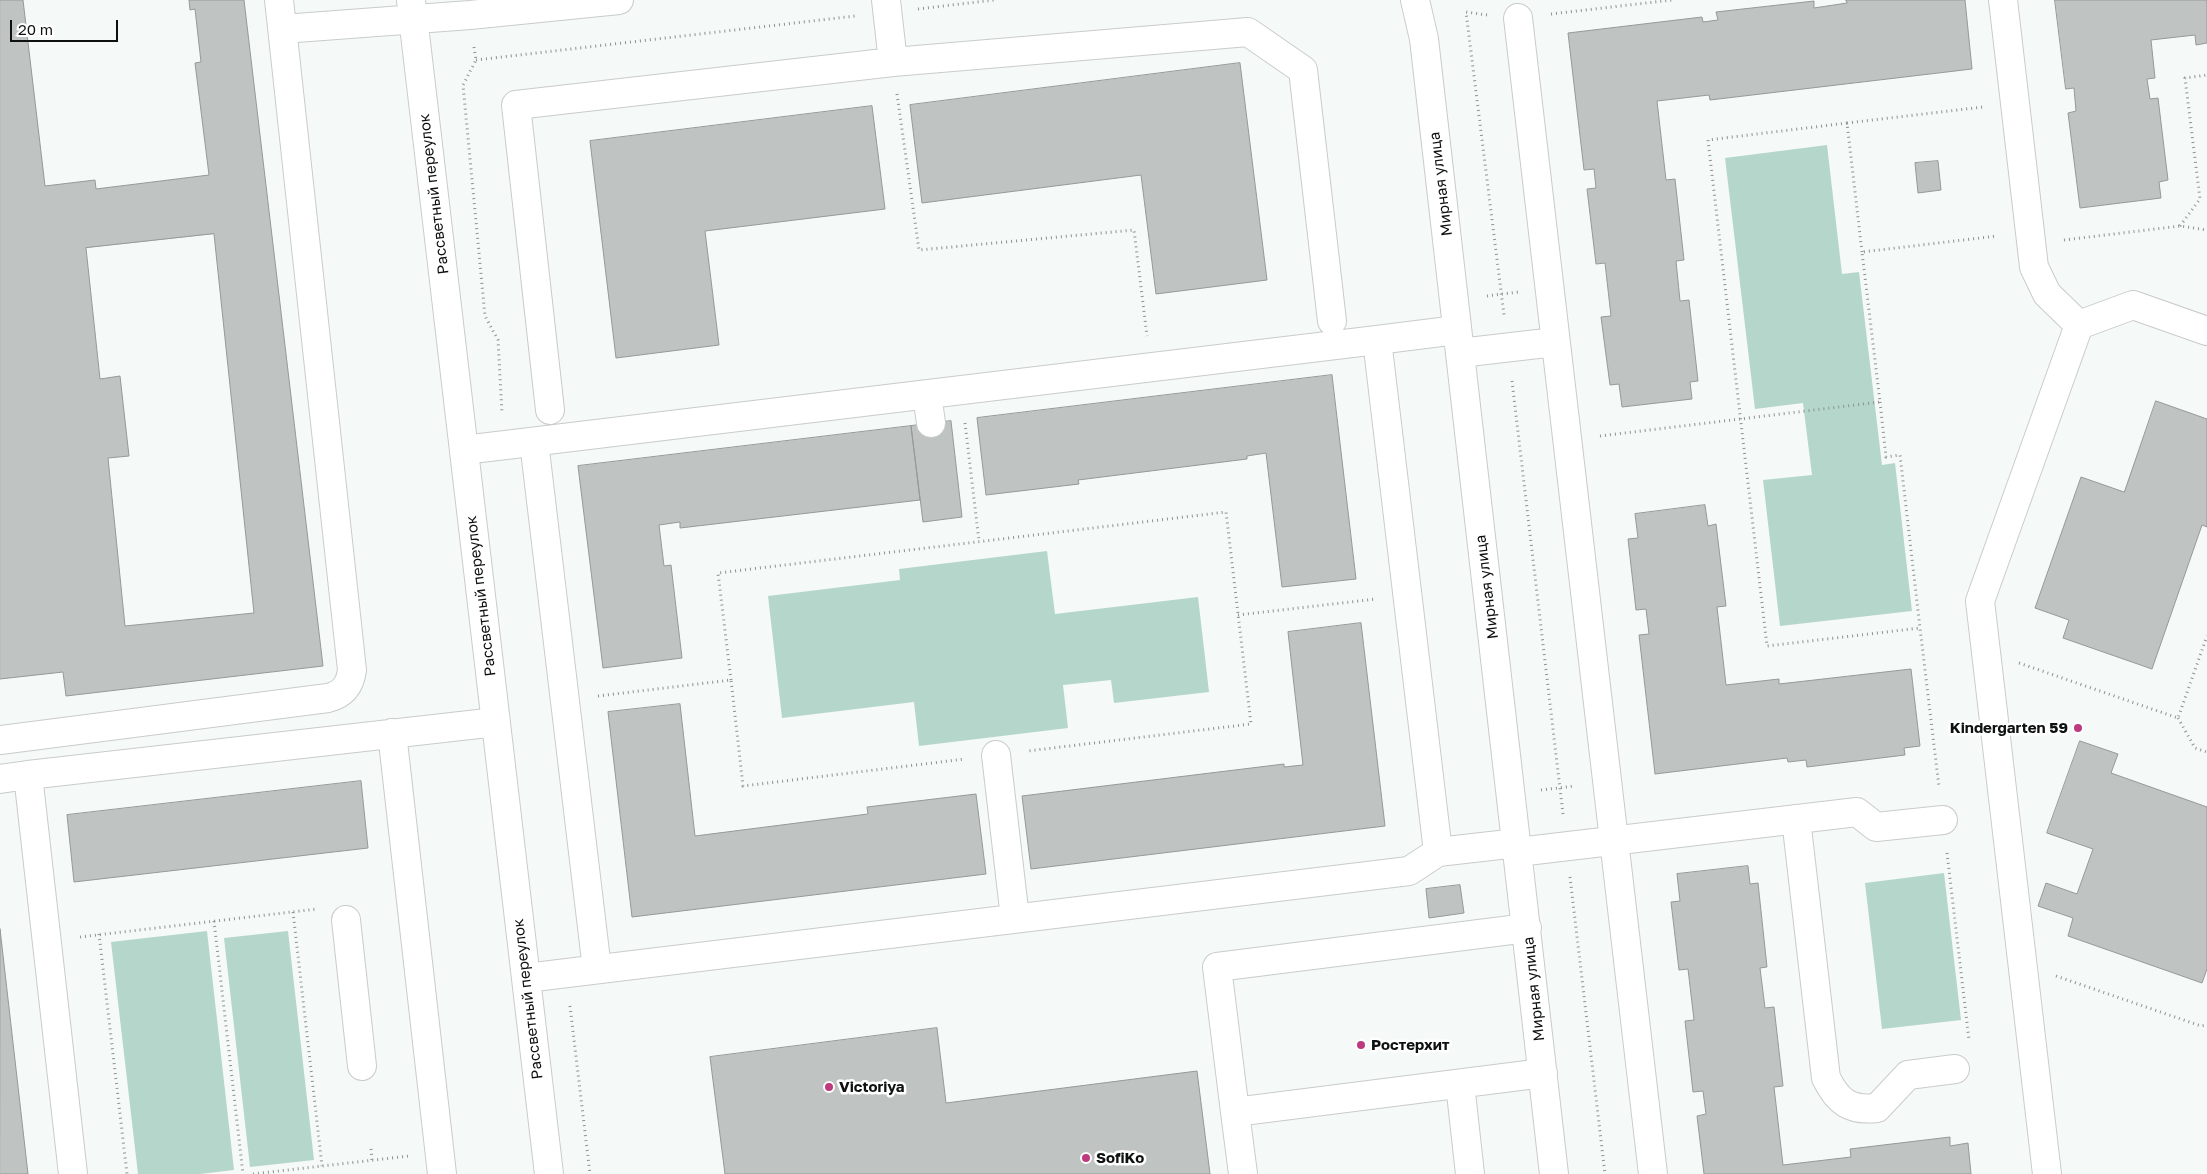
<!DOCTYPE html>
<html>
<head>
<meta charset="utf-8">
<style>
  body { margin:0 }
  #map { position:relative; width:2207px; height:1174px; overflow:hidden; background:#f5f9f7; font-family:"Golos Text",sans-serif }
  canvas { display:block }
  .scale { position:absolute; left:10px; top:20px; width:108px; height:22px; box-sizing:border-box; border:2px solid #0f1110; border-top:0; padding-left:6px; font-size:15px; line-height:18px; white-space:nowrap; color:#0f1110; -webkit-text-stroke:4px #fff; paint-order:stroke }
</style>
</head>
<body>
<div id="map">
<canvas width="2207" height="1174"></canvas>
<div class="scale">20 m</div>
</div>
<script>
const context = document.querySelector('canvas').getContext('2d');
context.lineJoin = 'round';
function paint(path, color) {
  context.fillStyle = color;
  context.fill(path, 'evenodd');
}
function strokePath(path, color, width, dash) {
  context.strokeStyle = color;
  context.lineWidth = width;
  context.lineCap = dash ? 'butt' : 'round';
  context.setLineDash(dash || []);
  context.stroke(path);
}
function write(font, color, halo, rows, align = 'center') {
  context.font = font + ' "Golos Text",sans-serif';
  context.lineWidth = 5;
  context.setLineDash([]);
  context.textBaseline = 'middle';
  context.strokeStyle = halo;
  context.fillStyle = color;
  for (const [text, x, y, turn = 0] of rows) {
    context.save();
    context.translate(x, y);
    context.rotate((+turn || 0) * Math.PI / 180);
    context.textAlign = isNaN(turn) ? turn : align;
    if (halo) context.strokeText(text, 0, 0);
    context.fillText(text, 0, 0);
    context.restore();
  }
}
const green = new Path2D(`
  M 1827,145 L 1842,274 L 1859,272 L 1882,465 L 1895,463 L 1912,611 L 1780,626 L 1763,480 L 1812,475 L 1803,403 L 1755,409 L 1725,158 Z
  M 1047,551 L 1055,614 L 1198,597 L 1209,692 L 1114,703 L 1111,680 L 1063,685 L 1068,728 L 919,746 L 914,702 L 782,718 L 768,596 L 900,580 L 899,569 Z
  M 1944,873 L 1961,1020 L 1882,1029 L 1865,883 Z
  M 207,931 L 234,1170 L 200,1174 L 138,1174 L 111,942 Z
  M 288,931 L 314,1160 L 250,1167 L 224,938 Z`);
const building = new Path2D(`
  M 0,0 L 23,0 L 45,186 L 95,180 L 96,189 L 209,175 L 195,63 L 201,62 L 195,9 L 190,10 L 189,0 L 244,0 L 323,666 L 66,696 L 63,672 L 0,679 ZM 214,234 L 254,613 L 125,626 L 108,458 L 129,456 L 120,376 L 100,379 L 86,248 Z
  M 1846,0 L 1965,0 L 1972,69 L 1710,100 L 1709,95 L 1657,101 L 1666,180 L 1675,179 L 1684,260 L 1676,261 L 1680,301 L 1689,300 L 1698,381 L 1690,382 L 1692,399 L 1622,407 L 1619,384 L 1610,385 L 1601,317 L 1611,316 L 1605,263 L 1596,264 L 1587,189 L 1596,188 L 1594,169 L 1584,170 L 1568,33 L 1702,17 L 1703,22 L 1718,20 L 1716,12 L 1814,1 L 1814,8 L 1847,3 Z
  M 2055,0 L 2207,0 L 2207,43 L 2196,45 L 2195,35 L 2151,40 L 2155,78 L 2147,79 L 2150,99 L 2158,98 L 2168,180 L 2159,182 L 2161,198 L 2080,208 L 2068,113 L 2076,111 L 2074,88 L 2066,89 Z
  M 1240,63 L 1267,280 L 1156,294 L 1141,175 L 922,203 L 910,105 Z
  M 872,106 L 885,209 L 705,231 L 719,345 L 616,358 L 590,141 Z
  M 1938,161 L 1941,190 L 1918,193 L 1915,163 Z
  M 1332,375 L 1356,579 L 1282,587 L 1266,453 L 1247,456 L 1247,459 L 1078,480 L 1079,484 L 986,495 L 977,418 Z
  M 2156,401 L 2207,419 L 2207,527 L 2202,525 L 2152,669 L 2063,638 L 2069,620 L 2035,608 L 2081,477 L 2124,492 Z
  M 951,421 L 962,517 L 923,522 L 911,426 Z
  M 911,426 L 920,500 L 680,528 L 680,522 L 659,525 L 664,566 L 671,565 L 682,658 L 603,668 L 578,466 Z
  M 1705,505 L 1708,526 L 1716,524 L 1726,606 L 1717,607 L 1726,685 L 1779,679 L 1779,684 L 1911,669 L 1920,746 L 1904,748 L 1905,755 L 1807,767 L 1806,760 L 1788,762 L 1787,758 L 1655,774 L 1639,635 L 1649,634 L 1646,609 L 1636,610 L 1628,539 L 1638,538 L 1635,514 Z
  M 1361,623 L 1385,826 L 1031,869 L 1022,796 L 1284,764 L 1284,767 L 1303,765 L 1288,632 Z
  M 680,704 L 695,836 L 868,814 L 867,807 L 976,794 L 986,874 L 632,917 L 608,712 Z
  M 2080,741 L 2118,754 L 2111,773 L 2207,807 L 2207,969 L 2202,983 L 2068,936 L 2073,918 L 2038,906 L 2046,883 L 2077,894 L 2093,849 L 2047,833 Z
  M 361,781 L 368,848 L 74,882 L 67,815 Z
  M 1748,866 L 1750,884 L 1758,883 L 1767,967 L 1760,968 L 1765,1008 L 1774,1007 L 1783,1086 L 1774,1087 L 1783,1165 L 1851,1157 L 1850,1149 L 1950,1137 L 1950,1146 L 1968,1143 L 1971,1174 L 1704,1174 L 1697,1116 L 1706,1114 L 1703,1091 L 1693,1092 L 1685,1021 L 1694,1020 L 1688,969 L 1679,970 L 1671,902 L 1680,901 L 1677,874 Z
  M 1460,885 L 1464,913 L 1429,918 L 1426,889 Z
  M 0,929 L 28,1174 L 0,1174 Z
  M 937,1028 L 946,1103 L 1197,1071 L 1210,1174 L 725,1174 L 710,1057 Z`);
const path = new Path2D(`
  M 918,9 L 994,0
  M 1551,14 L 1672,0
  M 1487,15 L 1466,12 L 1504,315
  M 474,47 L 476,60 L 463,85 L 485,316 L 498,340 L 502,413
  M 476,60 L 855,16
  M 897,94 L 919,250 L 1134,230 L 1147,336
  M 1847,123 L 1983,107
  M 2180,226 L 2200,199 L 2185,78 L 2207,75
  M 2064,240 L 2180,226 L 2207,230
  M 1862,252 L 1847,123 L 1708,140 L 1767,646 L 1920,628 L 1939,787
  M 1487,296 L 1518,292
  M 1512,381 L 1563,814
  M 1880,402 L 1886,457 L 1900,455 L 1920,628
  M 965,423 L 979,541
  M 1600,436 L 1880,402 L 1862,252 L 1997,236
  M 1238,615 L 1376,599
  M 2019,663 L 2178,718 L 2207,636
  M 731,680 L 718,573 L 1226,512 L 1251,724 L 1028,751
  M 598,696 L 731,680 L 743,786 L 965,759
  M 2178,718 L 2195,748 L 2207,752
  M 1541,790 L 1575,786
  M 1947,853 L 1969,1040
  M 1570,877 L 1605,1174
  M 293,912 L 322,1166
  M 214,921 L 243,1174
  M 99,934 L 127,1174
  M 80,937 L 317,909
  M 2056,976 L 2201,1026 L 2207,1025
  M 570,1006 L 590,1174
  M 371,1149 L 372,1160
  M 253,1174 L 409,1156`);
const minor = new Path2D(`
  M 411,0 L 549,1174
  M 1415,0 L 1424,39 L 1554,1174
  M 2003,0 L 2034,267 L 2047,294 L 2079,325
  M 1518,18 L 1653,1174
  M 283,29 L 470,15 L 619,0
  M 893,62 L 1248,32 L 1303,70 L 1332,321
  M 2079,325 L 2133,305 L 2207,331
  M 1460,353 L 1555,342
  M 927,394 L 931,423
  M 550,410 L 516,105 L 893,62 L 886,0
  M 534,442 L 597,969
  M 464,450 L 1377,340
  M 392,733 L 442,1174
  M 0,740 L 328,698 C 344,694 350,685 352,670 L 279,0
  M 996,755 L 1015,918
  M 0,779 L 28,775
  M 1796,819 L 1826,1078 C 1838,1102 1850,1111 1877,1108 L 1908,1075 L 1955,1069
  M 1438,852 L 1377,340 L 1457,330
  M 1518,852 L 1857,812 L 1876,827 L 1943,820
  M 346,920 L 362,1066
  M 526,978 L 1409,871 L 1438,852 L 1517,843
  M 1460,1084 L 1470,1174
  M 1235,1112 L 1217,967 L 1527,928
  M 73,1174 L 28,775 L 496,722
  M 1243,1174 L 1235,1112 L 1543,1073
  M 2047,1174 L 1980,601 L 2079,325`);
const markers = [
  [2078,728,5,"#be3a7f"],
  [1361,1045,5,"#be3a7f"],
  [829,1087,5,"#be3a7f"],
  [1086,1158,5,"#be3a7f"]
];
const streetNames = [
  ["Мирная улица",1441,184,-97],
  ["Рассветный переулок",434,194,-97],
  ["Мирная улица",1487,587,-97],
  ["Рассветный переулок",481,596,-97],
  ["Мирная улица",1534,989,-96],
  ["Рассветный переулок",528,999,-97]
];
const poiNames = [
  ["Kindergarten 59",2068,728,"right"],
  ["Ростерхит",1371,1045],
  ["Victoriya",839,1087],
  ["SofiKo",1096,1158]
];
paint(green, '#b5d7cb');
paint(building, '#bfc3c2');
strokePath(building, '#959998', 1);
strokePath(minor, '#c8ccca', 30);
strokePath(path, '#8e9290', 3, [1, 4]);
strokePath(minor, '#fff', 28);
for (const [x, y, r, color] of markers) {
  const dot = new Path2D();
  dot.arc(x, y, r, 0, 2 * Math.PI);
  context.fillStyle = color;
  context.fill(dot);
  strokePath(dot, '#fff', 2);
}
write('15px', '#0f1110', '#fff', streetNames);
write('bold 15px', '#0f1110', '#fff', poiNames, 'left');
</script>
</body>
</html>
